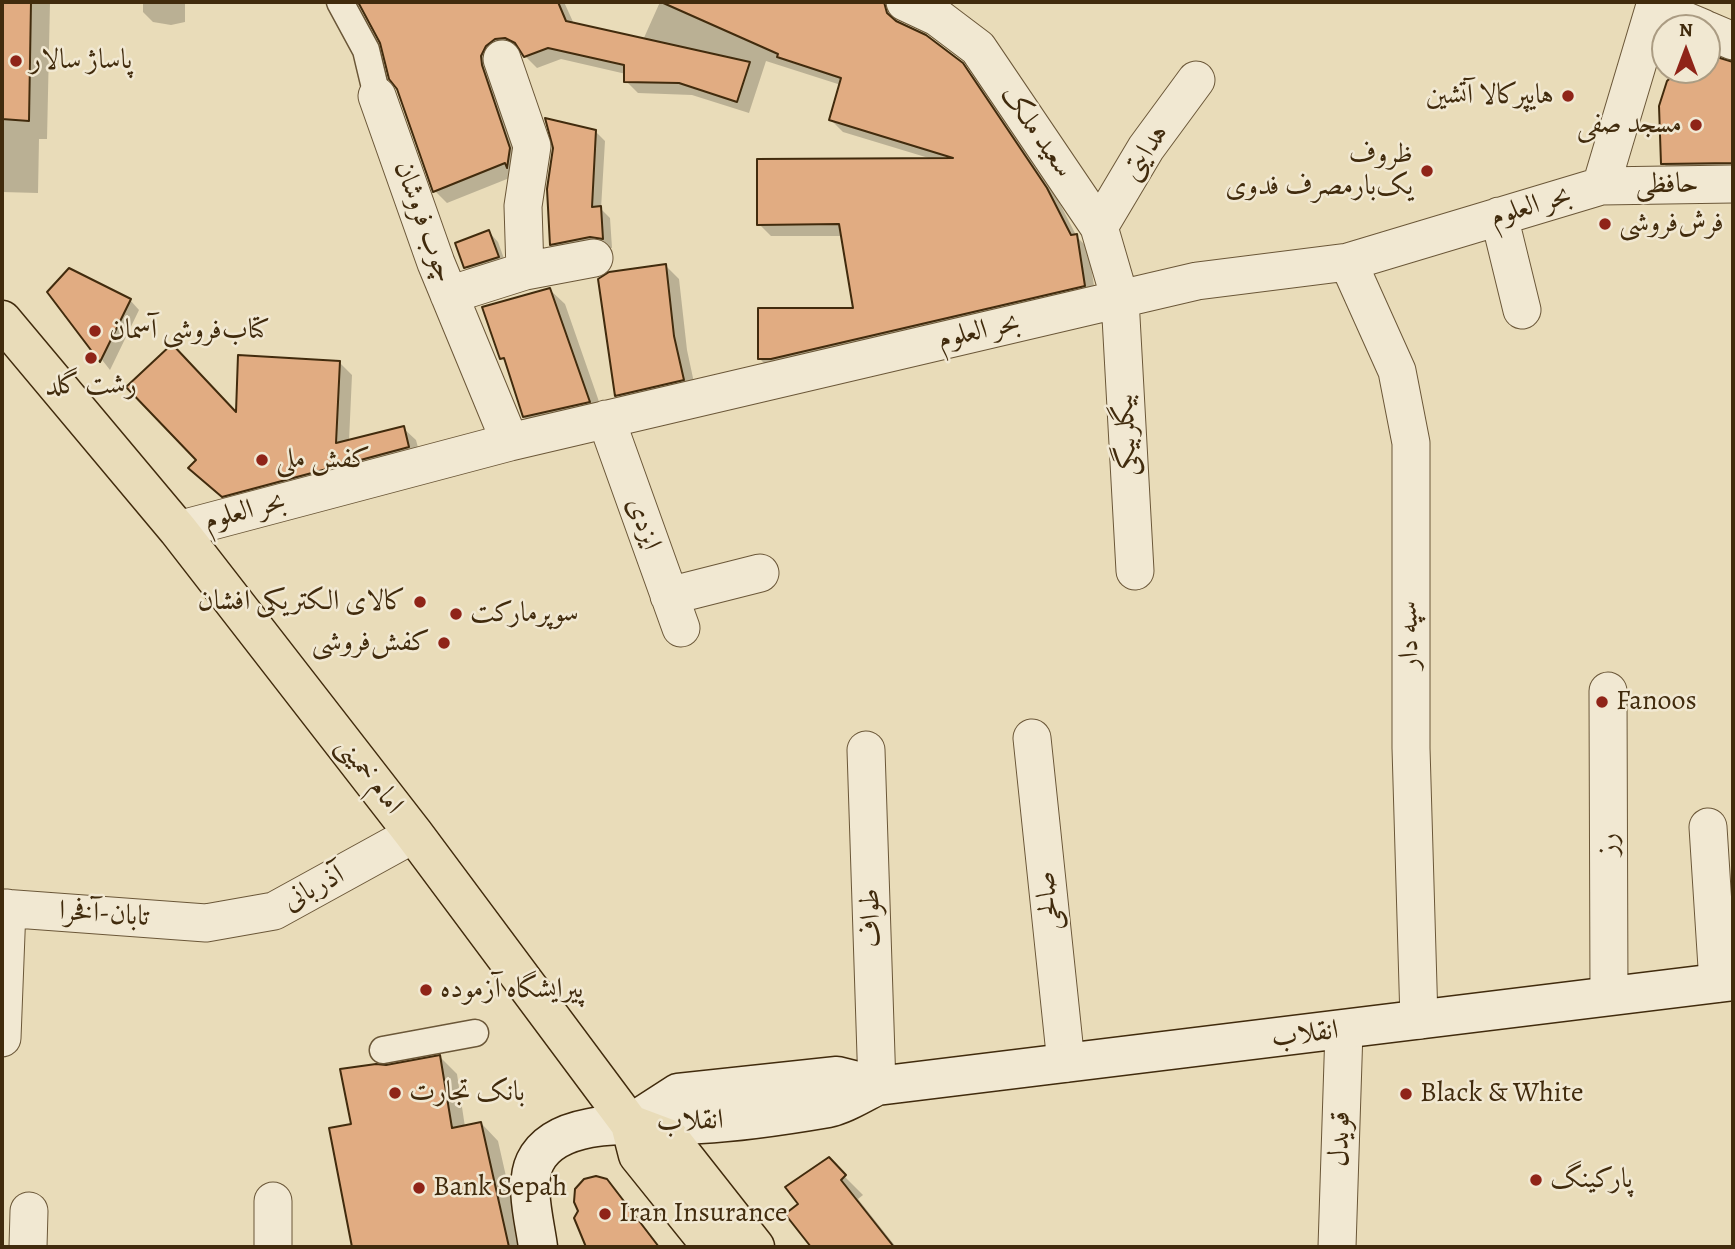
<!DOCTYPE html>
<html>
<head>
<meta charset="utf-8">
<style>
  body { margin:0 }
  #map { position:relative; width:1735px; height:1249px; overflow:hidden; background:#e9dcb9; font-family:Alegreya,serif }
  canvas { display:block }
  .frame { position:absolute; inset:0; border:4px solid #412b0d; pointer-events:none }
  .north { position:absolute; left:1651px; top:14px; width:70px; height:70px; box-sizing:border-box; background:#f1e8d2; border:2px solid #ab9c83; border-radius:50%; rotate:0deg; font-size:19px; font-weight:700; line-height:28px; text-align:center; color:#412b0d }
  .north::after { content:''; display:block; margin:auto; width:24px; height:32px; background:#8f2418; clip-path:polygon(50% 0,100% 100%,50% 72%,0 100%) }
</style>
</head>
<body>
<div id="map">
<canvas width="1735" height="1249"></canvas>
<div class="frame"></div>
<div class="north">N</div>
</div>
<script>
const context = document.querySelector('canvas').getContext('2d');
context.lineJoin = 'round';
function paint(path, color) {
  context.fillStyle = color;
  context.fill(path, 'evenodd');
}
function strokePath(path, color, width, dash) {
  context.strokeStyle = color;
  context.lineWidth = width;
  context.lineCap = dash ? 'butt' : 'round';
  context.setLineDash(dash || []);
  context.stroke(path);
}
function write(font, color, halo, rows, align = 'center') {
  context.font = font + ' Alegreya,Amiri,serif';
  context.lineWidth = 5;
  context.setLineDash([]);
  context.textBaseline = 'middle';
  context.strokeStyle = halo;
  context.fillStyle = color;
  for (const [text, x, y, turn = 0] of rows) {
    context.save();
    context.translate(x, y);
    context.rotate((+turn || 0) * Math.PI / 180);
    context.textAlign = isNaN(turn) ? turn : align;
    if (halo) context.strokeText(text, 0, 0);
    context.fillText(text, 0, 0);
    context.restore();
  }
}
const shadow = new Path2D(`
  M 2,2 L 50,2 L 47,139 L 39,139 L 38,193 L 2,192 Z
  M 143,2 L 185,2 L 185,22 L 171,25 L 153,22 L 143,12 Z
  M 360,2 L 564,2 L 574,24 L 643,40 L 660,2 L 857,2 L 873,7 L 875,2 L 883,4 L 896,16 L 898,24 L 961,64 L 974,77 L 1059,202 L 1077,237 L 1088,248 L 1096,298 L 772,371 L 760,359 L 855,310 L 843,236 L 771,236 L 759,224 L 932,159 L 843,132 L 831,120 L 841,85 L 766,61 L 749,113 L 692,95 L 638,93 L 626,81 L 626,74 L 561,59 L 537,68 L 519,50 L 507,51 L 522,161 L 517,175 L 447,203 L 435,191 L 382,42 Z
  M 1707,55 L 1733,63 L 1733,182 L 1682,183 L 1663,163 L 1681,70 L 1707,70 Z
  M 595,131 L 605,141 L 601,209 L 610,218 L 612,248 L 601,246 L 561,254 L 551,244 Z
  M 489,232 L 498,242 L 507,267 L 475,277 L 466,267 Z
  M 666,266 L 679,279 L 687,350 L 696,392 L 630,408 L 617,395 Z
  M 550,290 L 565,304 L 604,416 L 539,431 L 524,417 L 508,365 L 502,358 Z
  M 49,292 L 130,300 L 139,310 L 110,370 Z
  M 340,363 L 352,375 L 349,441 L 403,428 L 416,440 L 421,459 L 236,508 L 203,480 L 238,415 Z
  M 440,1057 L 457,1074 L 465,1127 L 481,1123 L 498,1141 L 522,1247 L 353,1247 L 331,1129 L 353,1125 L 386,1067 Z
  M 828,1160 L 863,1195 L 858,1199 L 896,1247 L 813,1247 L 788,1214 L 801,1204 Z`);
const building = new Path2D(`
  M 2,2 L 31,2 L 29,121 L 2,119 Z
  M 358,2 L 558,2 L 566,21 L 750,62 L 737,102 L 679,83 L 624,82 L 624,65 L 548,48 L 524,57 L 515,43 L 505,38 L 495,39 L 486,46 L 481,56 L 482,65 L 510,148 L 507,168 L 505,163 L 433,192 L 397,89 L 389,79 L 380,43 Z
  M 661,2 L 884,2 L 887,13 L 896,21 L 926,35 L 963,63 L 1047,188 L 1071,235 L 1077,234 L 1085,286 L 771,359 L 758,359 L 758,308 L 853,308 L 839,224 L 757,225 L 757,159 L 953,158 L 829,120 L 841,78 L 777,57 L 778,54 Z
  M 1707,54 L 1733,62 L 1733,163 L 1661,164 L 1659,106 L 1667,81 L 1679,70 L 1707,70 Z
  M 545,118 L 596,130 L 592,207 L 601,206 L 603,239 L 590,237 L 550,245 L 547,189 L 553,148 Z
  M 489,230 L 499,257 L 464,268 L 455,243 Z
  M 666,264 L 674,336 L 684,380 L 615,396 L 598,279 L 609,272 Z
  M 69,268 L 131,299 L 100,362 L 47,292 Z
  M 550,288 L 590,402 L 523,417 L 504,358 L 500,359 L 482,307 Z
  M 172,344 L 236,412 L 238,355 L 340,361 L 336,443 L 404,426 L 409,447 L 222,497 L 188,468 L 196,460 L 126,387 Z
  M 440,1055 L 452,1128 L 481,1122 L 509,1247 L 352,1247 L 329,1128 L 351,1124 L 340,1069 L 376,1064 L 386,1065 Z
  M 829,1157 L 846,1175 L 841,1180 L 894,1247 L 811,1247 L 785,1214 L 798,1204 L 785,1187 Z
  M 596,1176 L 607,1179 L 659,1247 L 586,1247 L 574,1218 L 578,1211 L 574,1202 L 575,1189 L 584,1179 Z`);
const pedestrian = new Path2D(`
  M 340,2 L 366,50 L 377,96
  M 383,1050 L 475,1033`);
const minor = new Path2D(`
  M 905,2 L 937,17 L 978,48 L 1099,227 L 1120,299 L 1135,571
  M 1655,8 L 1703,28
  M 1707,30 L 1733,41
  M 502,59 L 532,146 L 523,206 L 525,271
  M 377,96 L 436,263 L 510,442
  M 1601,186 L 1733,184
  M 1499,216 L 1522,310
  M 1099,227 L 1146,148 L 1196,80
  M 1348,262 L 1397,371 L 1411,443 L 1411,748 L 1419,1020
  M 449,295 L 525,271 L 594,258
  M 606,419 L 681,628
  M 178,530 L 510,442 L 1120,299 L 1197,281 L 1348,262 L 1601,186 L 1656,2
  M 669,596 L 760,573
  M 1608,691 L 1609,996
  M 1032,738 L 1066,1063
  M 866,750 L 877,1086
  M 1708,827 L 1718,983
  M 2,908 L 206,923 L 274,911 L 414,834
  M 2,1038 L 7,908
  M 273,1201 L 273,1247
  M 28,1247 L 29,1211
  M 1337,1247 L 1344,1030`);
const secondary = new Path2D(`
  M 630,1124 L 678,1093 L 837,1076 L 877,1086
  M 538,1247 C 535,1223 524,1185 535,1162 C 559,1112 655,1127 700,1124 C 742,1122 787,1115 828,1108 C 844,1105 862,1093 877,1086 L 1733,981`);
const primary = new Path2D(`
  M 2,320 L 178,530 L 414,834 L 630,1124 L 638,1155 L 712,1247
  M 630,1124 L 670,1139 L 755,1247`);
const markers = [
  [16,61,7,"#8f2418"],
  [1568,96,7,"#8f2418"],
  [1696,125,7,"#8f2418"],
  [1427,171,7,"#8f2418"],
  [1605,224,7,"#8f2418"],
  [95,331,7,"#8f2418"],
  [91,358,7,"#8f2418"],
  [262,460,7,"#8f2418"],
  [420,602,7,"#8f2418"],
  [456,614,7,"#8f2418"],
  [444,643,7,"#8f2418"],
  [1602,702,7,"#8f2418"],
  [426,990,7,"#8f2418"],
  [395,1093,7,"#8f2418"],
  [1406,1094,7,"#8f2418"],
  [1536,1180,7,"#8f2418"],
  [419,1188,7,"#8f2418"],
  [605,1214,7,"#8f2418"]
];
const poiNames = [
  ["پاساژ سالار",30,61],
  ["هایپرکالا آتشین",1554,96,"right"],
  ["مسجد صفی",1682,125,"right"],
  ["ظروف",1413,155,"right"],
  ["یک‌بارمصرف فدوی",1413,187,"right"],
  ["فرش‌فروشی",1619,224],
  ["کتاب‌فروشی آسمان",109,331],
  ["رشت گلد",91,386,"center"],
  ["کفش ملی",276,460],
  ["کالای الکتریکی افشان",406,602,"right"],
  ["سوپرمارکت",470,614],
  ["کفش‌فروشی",430,643,"right"],
  ["Fanoos",1616,702],
  ["پیرایشگاه آزموده",440,990],
  ["بانک تجارت",409,1093],
  ["Black & White",1420,1094],
  ["پارکینگ",1550,1180],
  ["Bank Sepah",433,1188],
  ["Iran Insurance",619,1214]
];
const streetNames = [
  ["سعید ملک",1036,132,55],
  ["هدایتی",1146,153,-57],
  ["حافظی",1667,185,-1],
  ["بحر العلوم",1531,207,-17],
  ["چوب فروشان",423,222,70],
  ["بحر العلوم",979,332,-13],
  ["بیگلربیگی",1127,435,-93],
  ["بحر العلوم",245,512,-15],
  ["ایزدی",643,524,70],
  ["سپه دار",1410,635,-91],
  ["امام خمینی",369,776,52],
  ["رز",1609,844,-90],
  ["آذربانی",314,889,-28],
  ["صالحی",1049,901,-96],
  ["تابان-آفخرا",104,915,4],
  ["طواف",872,918,-92],
  ["انقلاب",1305,1035,-7],
  ["انقلاب",690,1122,-2],
  ["قویدل",1341,1139,-88]
];
paint(shadow, '#0003');
paint(building, '#e1ac82');
strokePath(building, '#412b0d', 2);
strokePath(pedestrian, '#6b5738', 29);
strokePath(minor, '#6b5738', 39);
strokePath(secondary, '#412b0d', 41);
strokePath(primary, '#412b0d', 41);
strokePath(pedestrian, '#f1e8d2', 26);
strokePath(minor, '#f1e8d2', 37);
strokePath(secondary, '#f1e8d2', 38);
strokePath(primary, '#e9dcb9', 38);
for (const [x, y, r, color] of markers) {
  const dot = new Path2D();
  dot.arc(x, y, r, 0, 2 * Math.PI);
  context.fillStyle = color;
  context.fill(dot);
  strokePath(dot, '#f1e8d2', 2.5);
}
write('28px', '#412b0d', '#f1e8d2', poiNames, 'left');
write('28px', '#412b0d', '#f1e8d2', streetNames);
</script>
</body>
</html>
